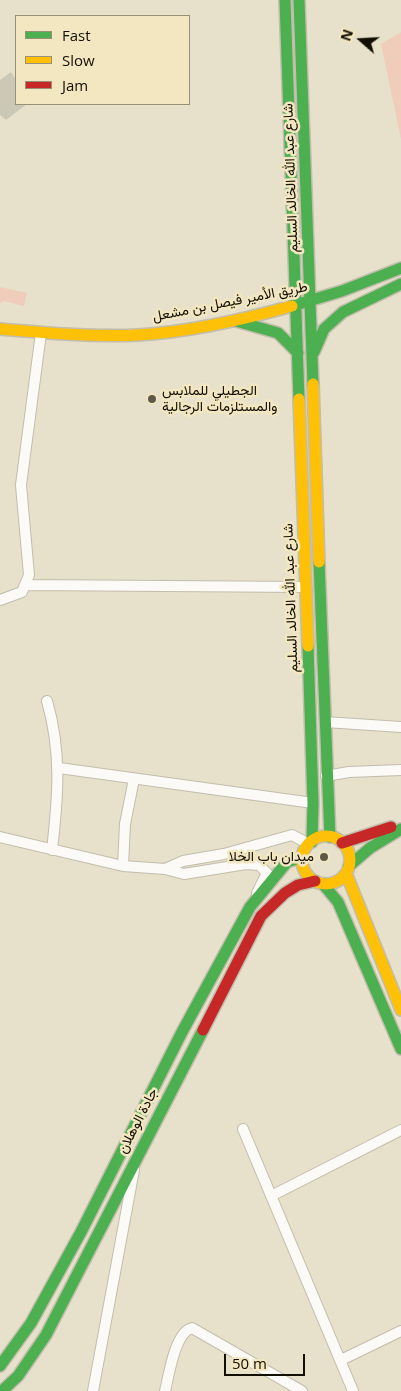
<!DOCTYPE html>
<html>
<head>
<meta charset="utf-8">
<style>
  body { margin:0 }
  #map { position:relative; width:401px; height:1391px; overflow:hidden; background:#e7e1cb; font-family:"Open Sans",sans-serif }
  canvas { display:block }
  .legend { position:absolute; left:15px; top:15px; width:175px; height:90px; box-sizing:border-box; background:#f2e7c0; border:1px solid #989074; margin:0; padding:6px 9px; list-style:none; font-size:15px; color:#120e02 }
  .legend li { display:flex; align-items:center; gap:10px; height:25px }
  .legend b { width:25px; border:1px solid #989074 }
  .north { position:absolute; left:336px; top:15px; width:50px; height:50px; -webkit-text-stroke:4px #f2e7c0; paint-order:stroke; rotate:289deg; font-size:14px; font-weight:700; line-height:20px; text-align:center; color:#120e02 }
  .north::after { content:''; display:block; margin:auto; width:18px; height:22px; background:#120e02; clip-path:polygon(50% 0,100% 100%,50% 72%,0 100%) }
  .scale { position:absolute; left:224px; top:1354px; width:81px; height:22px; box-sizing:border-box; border:2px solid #120e02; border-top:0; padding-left:6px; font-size:15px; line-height:18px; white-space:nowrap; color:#120e02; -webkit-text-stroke:4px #f2e7c0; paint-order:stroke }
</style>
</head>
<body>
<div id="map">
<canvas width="401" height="1391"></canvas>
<ul class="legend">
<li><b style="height:6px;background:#4caf50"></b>Fast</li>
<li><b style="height:6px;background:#ffc107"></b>Slow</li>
<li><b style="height:6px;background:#c62828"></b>Jam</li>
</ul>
<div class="north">N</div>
<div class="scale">50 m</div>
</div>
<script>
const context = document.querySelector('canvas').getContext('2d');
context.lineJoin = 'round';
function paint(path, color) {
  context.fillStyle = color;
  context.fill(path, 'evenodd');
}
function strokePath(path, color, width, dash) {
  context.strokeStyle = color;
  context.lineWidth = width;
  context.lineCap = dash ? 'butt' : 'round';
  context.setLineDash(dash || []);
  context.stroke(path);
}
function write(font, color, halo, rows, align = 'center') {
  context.font = font + ' "Open Sans",Vazirmatn,sans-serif';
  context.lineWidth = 5;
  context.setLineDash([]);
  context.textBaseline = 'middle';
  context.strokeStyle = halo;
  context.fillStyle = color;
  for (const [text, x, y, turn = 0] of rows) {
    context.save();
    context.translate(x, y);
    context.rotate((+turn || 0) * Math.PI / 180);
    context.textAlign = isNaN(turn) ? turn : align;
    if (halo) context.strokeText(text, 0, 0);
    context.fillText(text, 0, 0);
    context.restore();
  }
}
const green = new Path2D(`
  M 401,32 L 401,139 L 381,44 Z
  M 0,287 L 27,293 L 24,306 L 4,301 L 0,303 Z`);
const building = new Path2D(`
  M 11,72 L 16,80 L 16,104 L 27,104 L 6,120 L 0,115 L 0,80 Z`);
const street = new Path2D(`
  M 27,585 L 305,587
  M 0,600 L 22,592 L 29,575 L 21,485 L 41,333
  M 47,701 C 62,753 58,797 52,850
  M 325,722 L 401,727
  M 59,768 L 313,803
  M 326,776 L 349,772 L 401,770
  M 0,837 L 123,866 L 165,869 L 184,874 L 246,864 L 259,865 L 267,873 L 257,893
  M 123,866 L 125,824 L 134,779
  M 165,869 L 183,861 L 224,854 L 292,835 L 309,844
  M 243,1129 L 353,1391
  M 271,1196 L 401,1130
  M 341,1360 L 401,1331
  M 93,1391 L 134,1170
  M 165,1391 C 169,1375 175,1332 192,1328 L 302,1391`);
const fast = new Path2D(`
  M 285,0 L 299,399
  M 299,0 L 313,384
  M 292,306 L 342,291 L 401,268
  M 236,321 L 278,333 L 298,353
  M 314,352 L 324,329 L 343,312 L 401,284
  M 319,562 L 330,837
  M 308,646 L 313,803 L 312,842
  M 349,866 L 370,848 L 401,829
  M 323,884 L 338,902 L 401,1049
  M 0,1366 L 31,1323 L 81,1232 L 182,1032 L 250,907 L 287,862 L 303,857
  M 2,1391 L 18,1376 L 46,1335 L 203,1030`);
const slow = new Path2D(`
  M 0,329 C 46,333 92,337 138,335 C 189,332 242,320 292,306
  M 313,384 L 319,562
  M 299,399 L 308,646
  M302 860a24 24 0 1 1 48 0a24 24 0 1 1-48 0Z
  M 346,873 L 401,1010`);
const jam = new Path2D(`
  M 342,843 L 391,827
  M 203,1030 L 261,916 L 285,893 L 298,885 L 315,881`);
const markers = [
  [152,399,5,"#5d5848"],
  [324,857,5,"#5d5848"]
];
const streetNames = [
  ["شارع عبد الله الخالد السليم",291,178,-92],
  ["طريق الأمير فيصل بن مشعل",230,302,-11],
  ["شارع عبد الله الخالد السليم",291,598,-92],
  ["جادة الوهلان",138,1121,-63]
];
const poiNames = [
  ["الجطيلي للملابس",162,391],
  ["والمستلزمات الرجالية",162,407],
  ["ميدان باب الخلا",314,857,"right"]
];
paint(green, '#f0ccba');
paint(building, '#ccc8b6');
strokePath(street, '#c2bdac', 12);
strokePath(fast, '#c2bdac', 14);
strokePath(slow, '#c2bdac', 14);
strokePath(jam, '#c2bdac', 14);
strokePath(street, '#fbfaf7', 10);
strokePath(fast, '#4caf50', 11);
strokePath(slow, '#ffc107', 11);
strokePath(jam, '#c62828', 11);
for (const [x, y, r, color] of markers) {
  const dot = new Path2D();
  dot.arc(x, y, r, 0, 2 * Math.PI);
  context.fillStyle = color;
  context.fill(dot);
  strokePath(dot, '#f2e7c0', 2);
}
write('14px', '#120e02', '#f2e7c0', streetNames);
write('14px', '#120e02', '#f2e7c0', poiNames, 'left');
</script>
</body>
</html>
